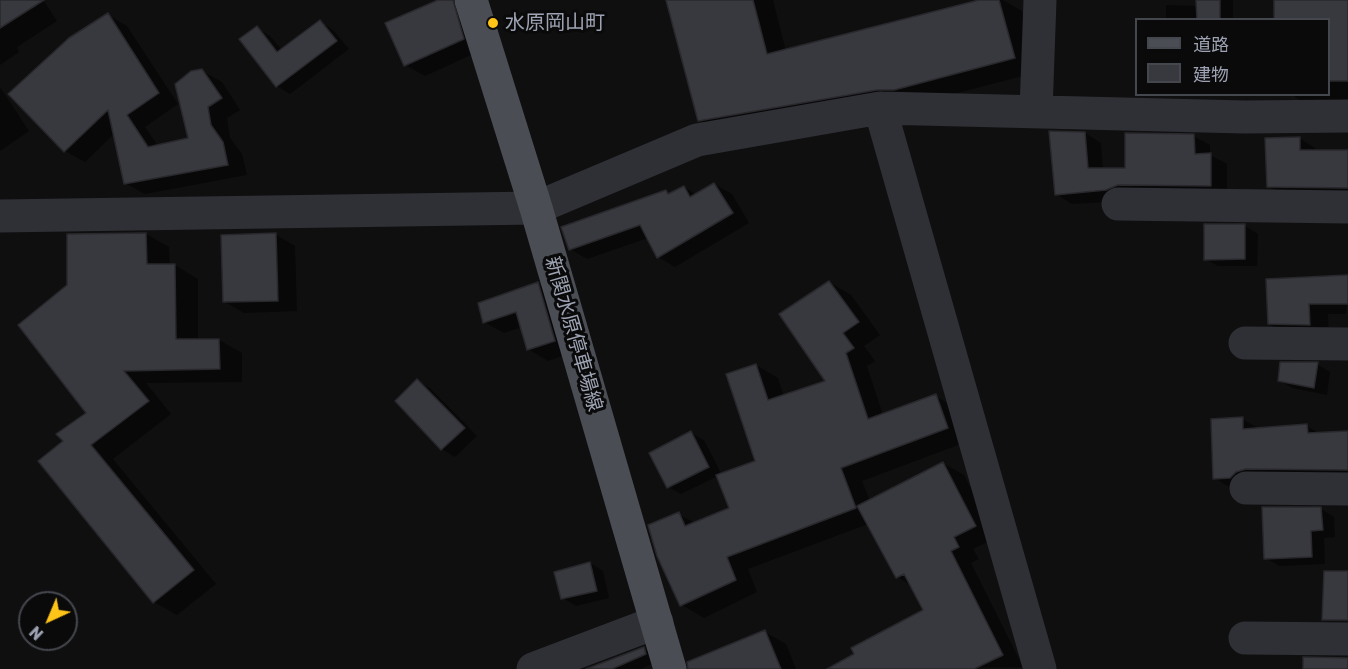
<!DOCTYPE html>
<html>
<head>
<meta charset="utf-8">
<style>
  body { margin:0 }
  #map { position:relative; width:1348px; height:669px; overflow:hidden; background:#0f0f10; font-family:Rubik,"Noto Sans JP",sans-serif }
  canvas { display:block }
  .legend { position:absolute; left:1135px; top:18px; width:195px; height:78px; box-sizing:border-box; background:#0a0a0b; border:2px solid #45474e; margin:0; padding:8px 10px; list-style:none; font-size:18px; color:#9ea3b3 }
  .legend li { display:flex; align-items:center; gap:12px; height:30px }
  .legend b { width:30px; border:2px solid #45474e }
  .north { position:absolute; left:18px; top:591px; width:60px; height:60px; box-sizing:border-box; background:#0a0a0b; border:2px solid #45474e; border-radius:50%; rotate:224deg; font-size:16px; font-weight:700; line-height:24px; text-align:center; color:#9ea3b3 }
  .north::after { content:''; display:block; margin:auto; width:21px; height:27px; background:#ffc418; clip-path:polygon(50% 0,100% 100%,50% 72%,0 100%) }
</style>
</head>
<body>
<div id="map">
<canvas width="1348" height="669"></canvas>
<ul class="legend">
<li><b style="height:8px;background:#4b4d55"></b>道路</li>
<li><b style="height:16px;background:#38393f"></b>建物</li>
</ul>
<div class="north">N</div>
</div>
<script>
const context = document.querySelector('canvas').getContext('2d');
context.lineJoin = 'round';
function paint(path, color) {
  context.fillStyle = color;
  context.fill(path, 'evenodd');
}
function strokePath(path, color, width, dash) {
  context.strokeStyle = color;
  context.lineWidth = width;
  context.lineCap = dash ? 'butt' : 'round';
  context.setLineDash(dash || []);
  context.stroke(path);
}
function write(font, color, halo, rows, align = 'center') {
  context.font = font + ' Rubik,"Noto Sans JP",sans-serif';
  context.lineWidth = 6;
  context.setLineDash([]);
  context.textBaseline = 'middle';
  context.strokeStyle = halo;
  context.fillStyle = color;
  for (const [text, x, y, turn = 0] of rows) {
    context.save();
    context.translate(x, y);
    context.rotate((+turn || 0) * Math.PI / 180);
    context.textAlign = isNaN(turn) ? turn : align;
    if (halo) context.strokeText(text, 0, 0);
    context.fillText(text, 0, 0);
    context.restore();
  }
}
const shadow = new Path2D(`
  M 0,0 L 43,0 L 57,21 L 17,47 L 19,52 L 0,65 Z
  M 442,0 L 463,0 L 482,50 L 425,76 L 405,65 Z
  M 668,0 L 773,0 L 786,51 L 985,0 L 1003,0 L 1022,11 L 1038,72 L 919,103 L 724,134 L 699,120 Z
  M 1198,0 L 1233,0 L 1233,20 L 1166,20 L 1166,5 L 1198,6 Z
  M 1275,0 L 1348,0 L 1348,105 L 1311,106 L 1295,97 L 1295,94 L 1328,94 L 1328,20 Z
  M 108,15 L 127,26 L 178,104 L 145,127 L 158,146 L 190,140 L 202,71 L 222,82 L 240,110 L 227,118 L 230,138 L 242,154 L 247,175 L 145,194 L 125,183 L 115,133 L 85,162 L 65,151 Z
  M 320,22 L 333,30 L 349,49 L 290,94 L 277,86 L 257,28 L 270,36 L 282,50 Z
  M 0,87 L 29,131 L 0,151 Z
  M 1085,133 L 1101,143 L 1103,169 L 1127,169 L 1193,136 L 1210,145 L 1210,155 L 1227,164 L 1227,195 L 1072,204 L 1056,194 Z
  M 1299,138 L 1315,148 L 1315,152 L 1348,152 L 1348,196 L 1285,196 L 1269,186 Z
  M 714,184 L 732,194 L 749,223 L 675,267 L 658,257 L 648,238 L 587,259 L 570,249 L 666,192 L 671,194 L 684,187 L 697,195 Z
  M 1245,226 L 1258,234 L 1257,266 L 1218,266 L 1205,259 Z
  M 146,234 L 169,247 L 170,265 L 175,265 L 198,279 L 198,340 L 219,340 L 242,353 L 242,382 L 146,383 L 171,414 L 113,459 L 216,584 L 177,615 L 154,602 L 65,441 L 88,413 L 69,286 L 69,235 Z
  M 275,234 L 295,246 L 297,311 L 244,313 L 225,302 Z
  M 1267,280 L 1348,288 L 1346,314 L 1328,314 L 1329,335 L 1289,335 L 1269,324 Z
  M 829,282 L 851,295 L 880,335 L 864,346 L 875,361 L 867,366 L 883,415 L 935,396 L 957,408 L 969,441 L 862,481 L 870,501 L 943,463 L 964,475 L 996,538 L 973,549 L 979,559 L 971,563 L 1023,667 L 830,669 L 925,611 L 912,586 L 897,577 L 868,524 L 748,569 L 757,592 L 704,618 L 682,605 L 678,514 L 695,523 L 730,509 L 718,476 L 681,494 L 668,487 L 691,433 L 704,440 L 722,475 L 757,462 L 756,365 L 778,378 L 784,397 L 827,381 Z
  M 538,284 L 557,295 L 574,352 L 548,361 L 528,349 L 522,327 L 504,333 L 484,322 Z
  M 1317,364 L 1330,372 L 1327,395 L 1292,388 L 1279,380 Z
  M 417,381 L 430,388 L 477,436 L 455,457 L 442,449 Z
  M 1242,419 L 1260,429 L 1306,426 L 1321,434 L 1348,433 L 1348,480 L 1232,489 L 1215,478 Z
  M 1321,509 L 1334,517 L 1335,537 L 1324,538 L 1325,564 L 1279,566 L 1266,558 Z
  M 590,563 L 603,571 L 609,598 L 576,606 L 563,598 Z
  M 765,632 L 786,644 L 796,669 L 701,669 Z
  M 644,649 L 657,656 L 659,661 L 641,669 L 590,669 Z`);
const building = new Path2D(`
  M 0,0 L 44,0 L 0,28 Z
  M 438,0 L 453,0 L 464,39 L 404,66 L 385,23 Z
  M 666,0 L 753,0 L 767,54 L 979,0 L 999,0 L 1015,58 L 894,90 L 877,90 L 698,121 Z
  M 1196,0 L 1220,0 L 1220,20 L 1197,20 Z
  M 1274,0 L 1348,0 L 1348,81 L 1329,81 L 1329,20 L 1274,20 Z
  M 108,13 L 159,93 L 127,115 L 148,147 L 188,138 L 175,84 L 191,71 L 202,69 L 222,98 L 208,107 L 211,125 L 223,142 L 228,165 L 124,184 L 108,110 L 64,152 L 8,94 L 69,38 Z
  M 320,20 L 337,41 L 276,87 L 239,39 L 257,26 L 277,52 Z
  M 1049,131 L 1085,132 L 1088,168 L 1125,168 L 1125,133 L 1194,134 L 1195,154 L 1211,153 L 1211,186 L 1118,185 L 1106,190 L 1055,195 Z
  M 1300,137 L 1300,150 L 1348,150 L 1348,188 L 1267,187 L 1265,138 Z
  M 714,183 L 733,213 L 657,258 L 640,225 L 569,250 L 561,227 L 666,190 L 668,194 L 684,186 L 690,197 Z
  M 1204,224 L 1245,224 L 1245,259 L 1204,260 Z
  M 146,233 L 147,264 L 175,264 L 176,339 L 219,339 L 220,369 L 124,371 L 149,401 L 91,445 L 194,570 L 153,603 L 38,461 L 63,441 L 56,434 L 86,413 L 18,325 L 67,285 L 67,234 Z
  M 276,233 L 278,301 L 223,302 L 221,235 Z
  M 1348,275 L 1348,304 L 1309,304 L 1310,325 L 1268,324 L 1266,279 Z
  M 829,281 L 859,322 L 843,333 L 854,348 L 846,353 L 868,419 L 936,394 L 948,428 L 841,468 L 856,508 L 727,557 L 736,580 L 680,606 L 657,556 L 648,525 L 679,512 L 685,526 L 729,508 L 716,475 L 755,461 L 726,374 L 756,364 L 768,400 L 825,381 L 779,314 Z
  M 538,282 L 555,341 L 527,350 L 516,312 L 483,323 L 478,303 Z
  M 1280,362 L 1318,362 L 1314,388 L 1278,381 Z
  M 417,379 L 465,428 L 441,450 L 395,401 Z
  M 1243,417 L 1243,429 L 1307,424 L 1308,433 L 1348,431 L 1348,470 L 1246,469 L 1236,472 L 1230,478 L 1213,479 L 1211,419 Z
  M 691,431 L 709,467 L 667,488 L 649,453 Z
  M 943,462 L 976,526 L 954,537 L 959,547 L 951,551 L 1003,655 L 974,669 L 827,669 L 854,654 L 851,648 L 923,610 L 904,574 L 896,578 L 857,506 Z
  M 1262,507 L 1321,507 L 1323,530 L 1311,531 L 1312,557 L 1264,559 Z
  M 590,562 L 597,591 L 561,599 L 554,572 Z
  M 1324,571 L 1348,571 L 1348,620 L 1322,620 Z
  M 765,630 L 781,669 L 688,669 L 687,662 Z
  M 644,647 L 646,654 L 612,669 L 586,669 Z
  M 1303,657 L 1348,658 L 1348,669 L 1303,669 Z`);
const minor = new Path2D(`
  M 880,108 L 1040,669
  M 1036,111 L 1040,0
  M 1118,204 L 1348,207
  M 0,216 L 536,208 L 697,140 L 880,108 L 1245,117 L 1348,116
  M 1245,343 L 1348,344
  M 1246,488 L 1348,489
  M 1245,638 L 1348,639
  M 533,669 L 657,622`);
const major = new Path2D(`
  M 471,0 L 536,208 L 670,669`);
const markers = [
  [493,23,6,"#ffc418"]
];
const poiNames = [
  ["水原岡山町",505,23]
];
const streetNames = [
  ["新関水原停車場線",573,334,74]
];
paint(shadow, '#0007');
paint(building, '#38393f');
strokePath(building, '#29292d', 1.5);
strokePath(minor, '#2f3036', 33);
strokePath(major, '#4b4d55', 33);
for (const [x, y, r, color] of markers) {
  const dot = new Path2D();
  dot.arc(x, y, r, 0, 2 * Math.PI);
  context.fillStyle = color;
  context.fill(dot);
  strokePath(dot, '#0a0a0b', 2);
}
write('20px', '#9ea3b3', '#0a0a0b', poiNames, 'left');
write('20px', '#9ea3b3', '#0a0a0b', streetNames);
</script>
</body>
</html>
